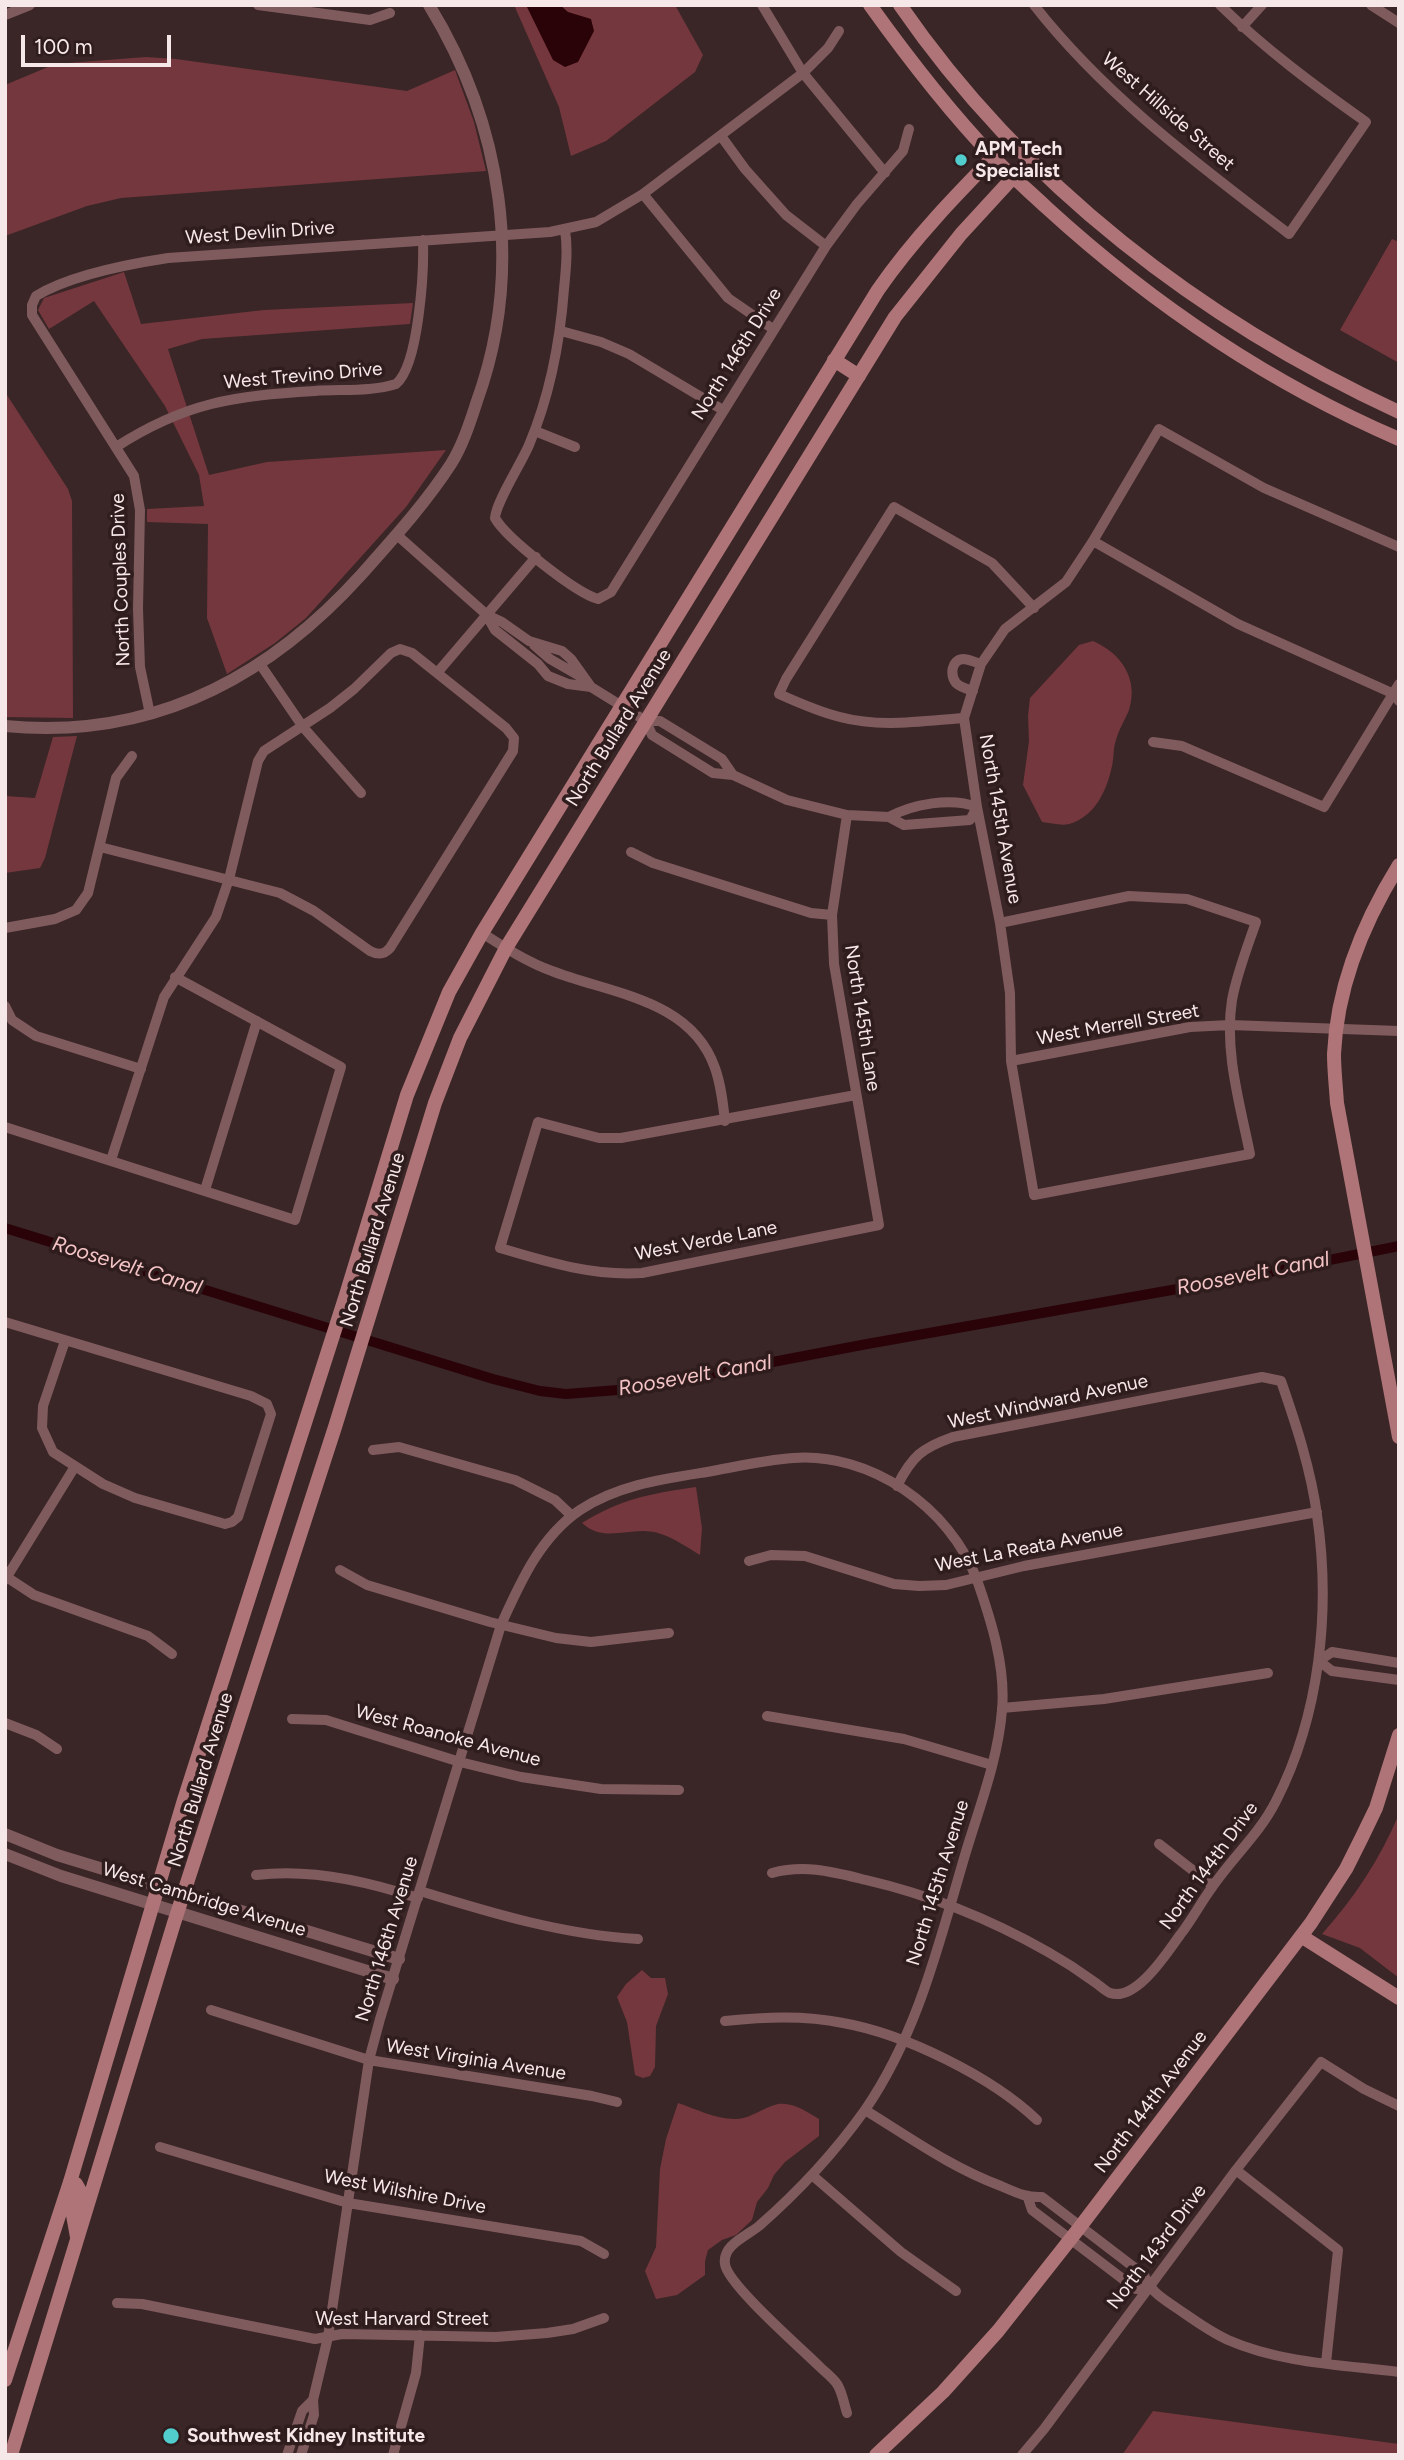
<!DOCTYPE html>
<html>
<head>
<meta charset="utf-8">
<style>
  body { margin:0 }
  #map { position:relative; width:1404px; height:2460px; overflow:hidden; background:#3a2627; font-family:Figtree,sans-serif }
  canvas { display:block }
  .frame { position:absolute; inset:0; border:7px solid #f6e7e8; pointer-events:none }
  .scale { position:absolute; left:21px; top:35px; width:150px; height:32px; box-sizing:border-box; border:4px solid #f6e7e8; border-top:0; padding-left:9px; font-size:21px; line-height:24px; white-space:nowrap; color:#f6e7e8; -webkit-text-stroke:5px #2f1c1d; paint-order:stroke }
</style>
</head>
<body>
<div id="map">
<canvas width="1404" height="2460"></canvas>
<div class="frame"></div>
<div class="scale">100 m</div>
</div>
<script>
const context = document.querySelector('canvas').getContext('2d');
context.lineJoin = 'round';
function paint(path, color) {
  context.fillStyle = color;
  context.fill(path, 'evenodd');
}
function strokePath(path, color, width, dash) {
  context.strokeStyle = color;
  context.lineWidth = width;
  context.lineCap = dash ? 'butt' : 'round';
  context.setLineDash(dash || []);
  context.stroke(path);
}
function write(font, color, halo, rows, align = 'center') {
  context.font = font + ' Figtree,sans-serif';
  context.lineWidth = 7;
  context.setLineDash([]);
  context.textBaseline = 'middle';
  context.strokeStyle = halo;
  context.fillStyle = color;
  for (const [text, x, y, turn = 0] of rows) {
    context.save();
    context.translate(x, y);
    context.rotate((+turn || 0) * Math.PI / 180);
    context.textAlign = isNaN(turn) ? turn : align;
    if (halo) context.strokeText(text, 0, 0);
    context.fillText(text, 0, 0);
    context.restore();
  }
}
const green = new Path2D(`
  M 514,5 L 675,5 L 703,55 L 695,72 L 606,141 L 571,156 L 559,107 Z
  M 146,57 L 176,59 L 407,91 L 455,70 L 474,122 L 486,171 L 121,198 L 87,206 L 5,236 L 5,85 L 55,64 Z
  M 1392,239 L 1399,242 L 1399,363 L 1340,330 Z
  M 124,272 L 141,324 L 264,310 L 413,303 L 410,324 L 202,339 L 168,349 L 209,475 L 267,462 L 446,450 L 406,507 L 306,618 L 275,643 L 227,674 L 207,618 L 208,524 L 147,522 L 147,509 L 204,506 L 199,475 L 165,406 L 94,301 L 49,329 L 38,310 L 44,298 Z
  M 5,392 L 68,489 L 72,501 L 73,718 L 5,717 Z
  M 1093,641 C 1121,653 1139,679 1129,710 C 1125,720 1119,729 1116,740 C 1113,748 1114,758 1112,766 C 1107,790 1095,817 1069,824 C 1062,826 1050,823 1042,822 L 1023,785 L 1029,741 L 1028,716 L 1030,698 L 1079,645 Z
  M 77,736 L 45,858 L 40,868 L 5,873 L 5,796 L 35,798 L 53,737 Z
  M 696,1487 L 702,1528 L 700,1555 C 688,1548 674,1538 661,1534 C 633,1524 606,1545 582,1523 C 623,1498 649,1494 696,1487 Z
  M 1399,1814 L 1399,1978 L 1360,1948 L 1322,1934 C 1355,1897 1380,1859 1399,1814 Z
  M 642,1970 L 651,1978 L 665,1978 L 668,1994 L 656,2026 L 655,2067 L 650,2076 L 643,2078 L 635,2075 L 627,2022 L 617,1997 L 626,1984 Z
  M 678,2103 C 696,2109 717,2120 737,2119 C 752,2118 764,2107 778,2104 C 794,2102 807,2112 819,2119 L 819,2136 L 785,2162 L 774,2175 L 768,2188 L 757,2202 L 752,2220 L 736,2235 L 722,2240 L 708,2250 L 705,2261 L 705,2275 L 677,2295 L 656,2299 L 645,2271 L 656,2247 L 660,2169 L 666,2139 Z
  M 1153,2411 L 1399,2444 L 1399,2455 L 1122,2455 Z`);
const water = new Path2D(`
  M 526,5 L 560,5 L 568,12 L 591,19 L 594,31 L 578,62 L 565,67 L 553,60 Z`);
const canal = new Path2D(`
  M 5,1228 L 493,1379 L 540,1391 L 566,1394 L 631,1389 L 867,1344 L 1245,1277 L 1399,1246`);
const minor = new Path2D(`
  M 258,5 L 370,20 L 390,13
  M 762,5 L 803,73 L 885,173
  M 1034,5 C 1105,96 1199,165 1289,234 L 1366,122 C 1315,86 1265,49 1220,5
  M 1371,5 L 1399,23
  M 5,15 L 30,5
  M 1242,27 L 1262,5
  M 721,136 L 745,169 L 786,215 L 826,246
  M 643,194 L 728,298 L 773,329
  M 565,230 C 568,249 566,269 564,289 C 560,343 550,395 529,445 C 521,464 496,502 495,518 C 506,538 576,593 598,599 L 611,592 L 826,246 L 857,204 L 903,151 L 909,129
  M 561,331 L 601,342 L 629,354 L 723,410
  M 535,431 L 575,447
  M 116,447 C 186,402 234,396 315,391 C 341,389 371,392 396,384 C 419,365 424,270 423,240
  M 397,535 L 487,615 L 502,622 L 529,641 L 562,651 L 571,659 L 591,687 L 646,721
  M 1093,541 L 1238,624 L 1394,694 L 1399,701
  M 487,616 L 495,630 L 538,664 L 548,676 L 568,684 L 591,687
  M 534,645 L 550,659 L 583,678
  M 260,664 L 303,727 L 361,793
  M 437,673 L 536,557
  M 973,691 C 967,689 960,687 956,683 C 950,675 951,660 963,659 C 969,659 976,663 981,664
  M 150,714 L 140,667 L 138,609 L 140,510 L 134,476 L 32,315 L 32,305 L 36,296 C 70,275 129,264 168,258 L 550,232 L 596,222 L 643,194 L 803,73 L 828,48 L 839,31
  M 964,718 C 923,721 880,728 840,717 C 819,712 799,703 779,694 L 786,679 L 894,507 L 992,563 L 1034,608
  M 646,721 L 652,735 L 713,773 L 733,775 L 787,800 L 847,815 L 889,817 L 904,825 L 970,820 L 977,807 C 951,797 913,804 889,817
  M 646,721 L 660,721 L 722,759 L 733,775
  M 1153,742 L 1182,746 L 1324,807 L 1399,684
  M 847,815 L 832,915 L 834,964 L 879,1225 L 642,1273 C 592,1276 547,1262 500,1248 L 538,1122 L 599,1138 L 621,1138 L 856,1095
  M 100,847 L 280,893 L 314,911 L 370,951 C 378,955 384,955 390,948 L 513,751 L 514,738 L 506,728 L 412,653 L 400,649 L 391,653 L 354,689 L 330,708 L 264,751 L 258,761 L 229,879 L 216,917 L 164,997 L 111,1160
  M 631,852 L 653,863 L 811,913 L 832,915
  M 1000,923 L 1129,896 L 1187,899 L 1256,922 C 1247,948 1237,973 1232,1000 C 1224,1051 1240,1104 1250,1154 L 1034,1195 L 1011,1061 L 1010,993 L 1000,923 L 977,807 L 964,718 L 981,664 L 1005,629 L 1066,582 L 1093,541 L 1159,429 L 1264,488 L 1399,547
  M 5,928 L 55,919 L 76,910 L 88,893 L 116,778 L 132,756
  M 482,933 C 504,947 527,962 552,971 C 611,994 691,999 715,1068 C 721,1085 723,1103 725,1121
  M 5,1006 L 12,1020 L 36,1036 L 141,1069
  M 1011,1061 L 1190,1027 L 1230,1025 L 1399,1031
  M 5,1127 L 295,1220 L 341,1067 L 175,977
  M 205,1190 L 257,1021
  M 5,1322 L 251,1396 L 267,1404 L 271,1414 L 238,1517 L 232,1522 L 225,1524 L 135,1498 L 103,1484 L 53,1452 L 42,1428 L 43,1406 L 65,1341
  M 373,1450 L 399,1447 L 515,1480 L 555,1500 L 572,1516
  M 749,1561 L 771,1555 L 805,1556 L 894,1584 L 919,1586 L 946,1585 L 1024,1566 L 1317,1512
  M 340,1570 L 367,1585 L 490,1622 L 556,1638 L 591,1642 L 669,1633
  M 5,1576 L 34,1595 L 148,1636 L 172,1654
  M 5,1580 L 74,1468
  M 1399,1663 L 1332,1652 L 1319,1661 L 1332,1671 L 1399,1680
  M 1002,1708 L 1104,1699 L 1268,1673
  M 767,1716 L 904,1739 L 992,1765
  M 292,1719 L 326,1720 L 460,1762 L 521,1777 L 601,1789 L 679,1790
  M 5,1723 L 36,1735 L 57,1749
  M 1159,1844 L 1213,1886
  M 772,1873 C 805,1864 833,1872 866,1880 C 931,1895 990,1919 1048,1952 C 1064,1961 1078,1970 1093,1981 C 1098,1984 1105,1991 1110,1993 C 1136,2002 1167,1953 1180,1935 C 1192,1920 1201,1902 1213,1886 C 1233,1857 1260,1833 1276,1801 C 1320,1715 1331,1610 1317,1515 C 1311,1470 1296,1424 1281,1381 L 1262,1377 L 953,1437 C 922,1448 912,1456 897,1486
  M 256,1875 C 310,1868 367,1881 418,1898
  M 420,1891 C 491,1913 564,1935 638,1939
  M 211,2010 L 369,2060 L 592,2096 L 617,2102
  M 725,2021 C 764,2017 804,2015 843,2023 C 905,2034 992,2077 1037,2120
  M 865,2110 C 909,2137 952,2168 1001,2186 C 1015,2192 1026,2198 1042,2197 L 1144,2275 C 1150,2292 1164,2299 1178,2309 C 1194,2320 1210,2332 1228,2340 C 1280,2363 1343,2365 1399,2372
  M 160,2147 L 348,2203 L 581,2241 L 604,2254
  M 1236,2170 L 1338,2250 L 1326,2363
  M 812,2175 L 901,2252 L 956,2291
  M 1028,2198 L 1032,2210 L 1136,2289 L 1149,2288
  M 117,2303 L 142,2304 L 315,2339 L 342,2334 L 496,2337 L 547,2333 L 573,2329 L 604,2318
  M 287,2455 L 302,2411 L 313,2400
  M 301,2455 L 314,2415 L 313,2400 L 328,2337 L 369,2060 L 380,2019 L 501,1625 C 520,1583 540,1537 580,1510 C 618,1485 663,1479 707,1472 C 735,1467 764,1460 793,1458 C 870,1452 950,1507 977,1580 C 991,1620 1006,1667 1002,1710 C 998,1760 979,1808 965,1855 C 939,1943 918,2033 865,2110 C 835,2152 799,2191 759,2226 C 747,2236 722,2245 725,2264 C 727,2284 802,2349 820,2367 C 825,2372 833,2378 837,2384 C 842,2391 844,2404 847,2413
  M 393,2455 L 416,2373 L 420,2335
  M 1022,2455 L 1044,2429 L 1236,2170 L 1321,2062 L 1364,2089 L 1399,2106`);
const tertiary = new Path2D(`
  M 5,726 C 149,740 266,680 361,575 C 392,540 425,504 451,464 C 463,445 470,422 477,401 C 525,268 502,124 429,5
  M 5,1834 L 57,1855 L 399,1959
  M 5,1854 L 61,1876 L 393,1979`);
const secondary = new Path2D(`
  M 870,5 C 908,58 948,110 993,157 C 1010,175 1029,191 1047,208 C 1151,303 1269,383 1399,439
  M 900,5 C 1024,185 1202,321 1399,412
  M 834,360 L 859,376
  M 1399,865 C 1363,923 1337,985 1334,1054 C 1334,1070 1336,1087 1337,1103 L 1399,1437
  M 1301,1936 L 1399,1998
  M 70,2182 L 76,2184 L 80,2191 L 73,2215 L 77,2237
  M 5,2380 L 70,2182 L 184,1800 L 346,1295 L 407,1095 L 449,992 L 482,933 L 878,290 C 916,235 963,188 1010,140
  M 11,2455 L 174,1923 L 335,1427 L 435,1103 L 460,1038 L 506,948 L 895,317 L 961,234 L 1029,160
  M 876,2455 L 943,2392 L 998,2331 L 1080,2227 L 1311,1923 L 1346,1869 L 1362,1837 L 1376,1808 L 1399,1735`);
const markers = [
  [961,160,7,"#52cdcd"],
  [171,2436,9,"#52cdcd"]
];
const streetNames = [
  ["West Hillside Street",1168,112,41],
  ["West Devlin Drive",260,233,-4],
  ["North 146th Drive",737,354,-58],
  ["West Trevino Drive",303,376,-5],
  ["North Couples Drive",121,580,-92],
  ["North Bullard Avenue",619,728,-58],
  ["North 145th Avenue",1000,819,80],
  ["North 145th Lane",862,1018,81],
  ["West Merrell Street",1118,1025,-10],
  ["North Bullard Avenue",373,1240,-73],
  ["West Verde Lane",706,1241,-11],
  ["West Windward Avenue",1048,1402,-12],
  ["West La Reata Avenue",1029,1548,-11],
  ["West Roanoke Avenue",448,1736,15],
  ["North Bullard Avenue",201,1780,-73],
  ["North 144th Drive",1209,1866,-54],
  ["North 145th Avenue",938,1883,-73],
  ["West Cambridge Avenue",204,1900,17],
  ["North 146th Avenue",387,1939,-73],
  ["West Virginia Avenue",476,2060,9],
  ["North 144th Avenue",1151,2102,-53],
  ["West Wilshire Drive",405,2192,11],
  ["North 143rd Drive",1157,2247,-53],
  ["West Harvard Street",402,2319]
];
const poiNames = [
  ["APM Tech",975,149],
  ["Specialist",975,171],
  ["Southwest Kidney Institute",187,2436]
];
const waterNames = [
  ["Roosevelt Canal",127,1266,17],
  ["Roosevelt Canal",1253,1274,-11],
  ["Roosevelt Canal",695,1376,-10]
];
paint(green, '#74373d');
paint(water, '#2a0309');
strokePath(canal, '#2a0309', 10);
strokePath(minor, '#805b5d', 10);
strokePath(tertiary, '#805b5d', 12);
strokePath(secondary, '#af7477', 14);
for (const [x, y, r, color] of markers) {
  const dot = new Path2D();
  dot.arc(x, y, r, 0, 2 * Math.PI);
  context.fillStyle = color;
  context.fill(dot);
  strokePath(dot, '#2f1c1d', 2.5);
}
write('19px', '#f6e7e8', '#2f1c1d', streetNames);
write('bold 19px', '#f6e7e8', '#2f1c1d', poiNames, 'left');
write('italic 21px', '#f5c4c6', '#2f1c1d', waterNames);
</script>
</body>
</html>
